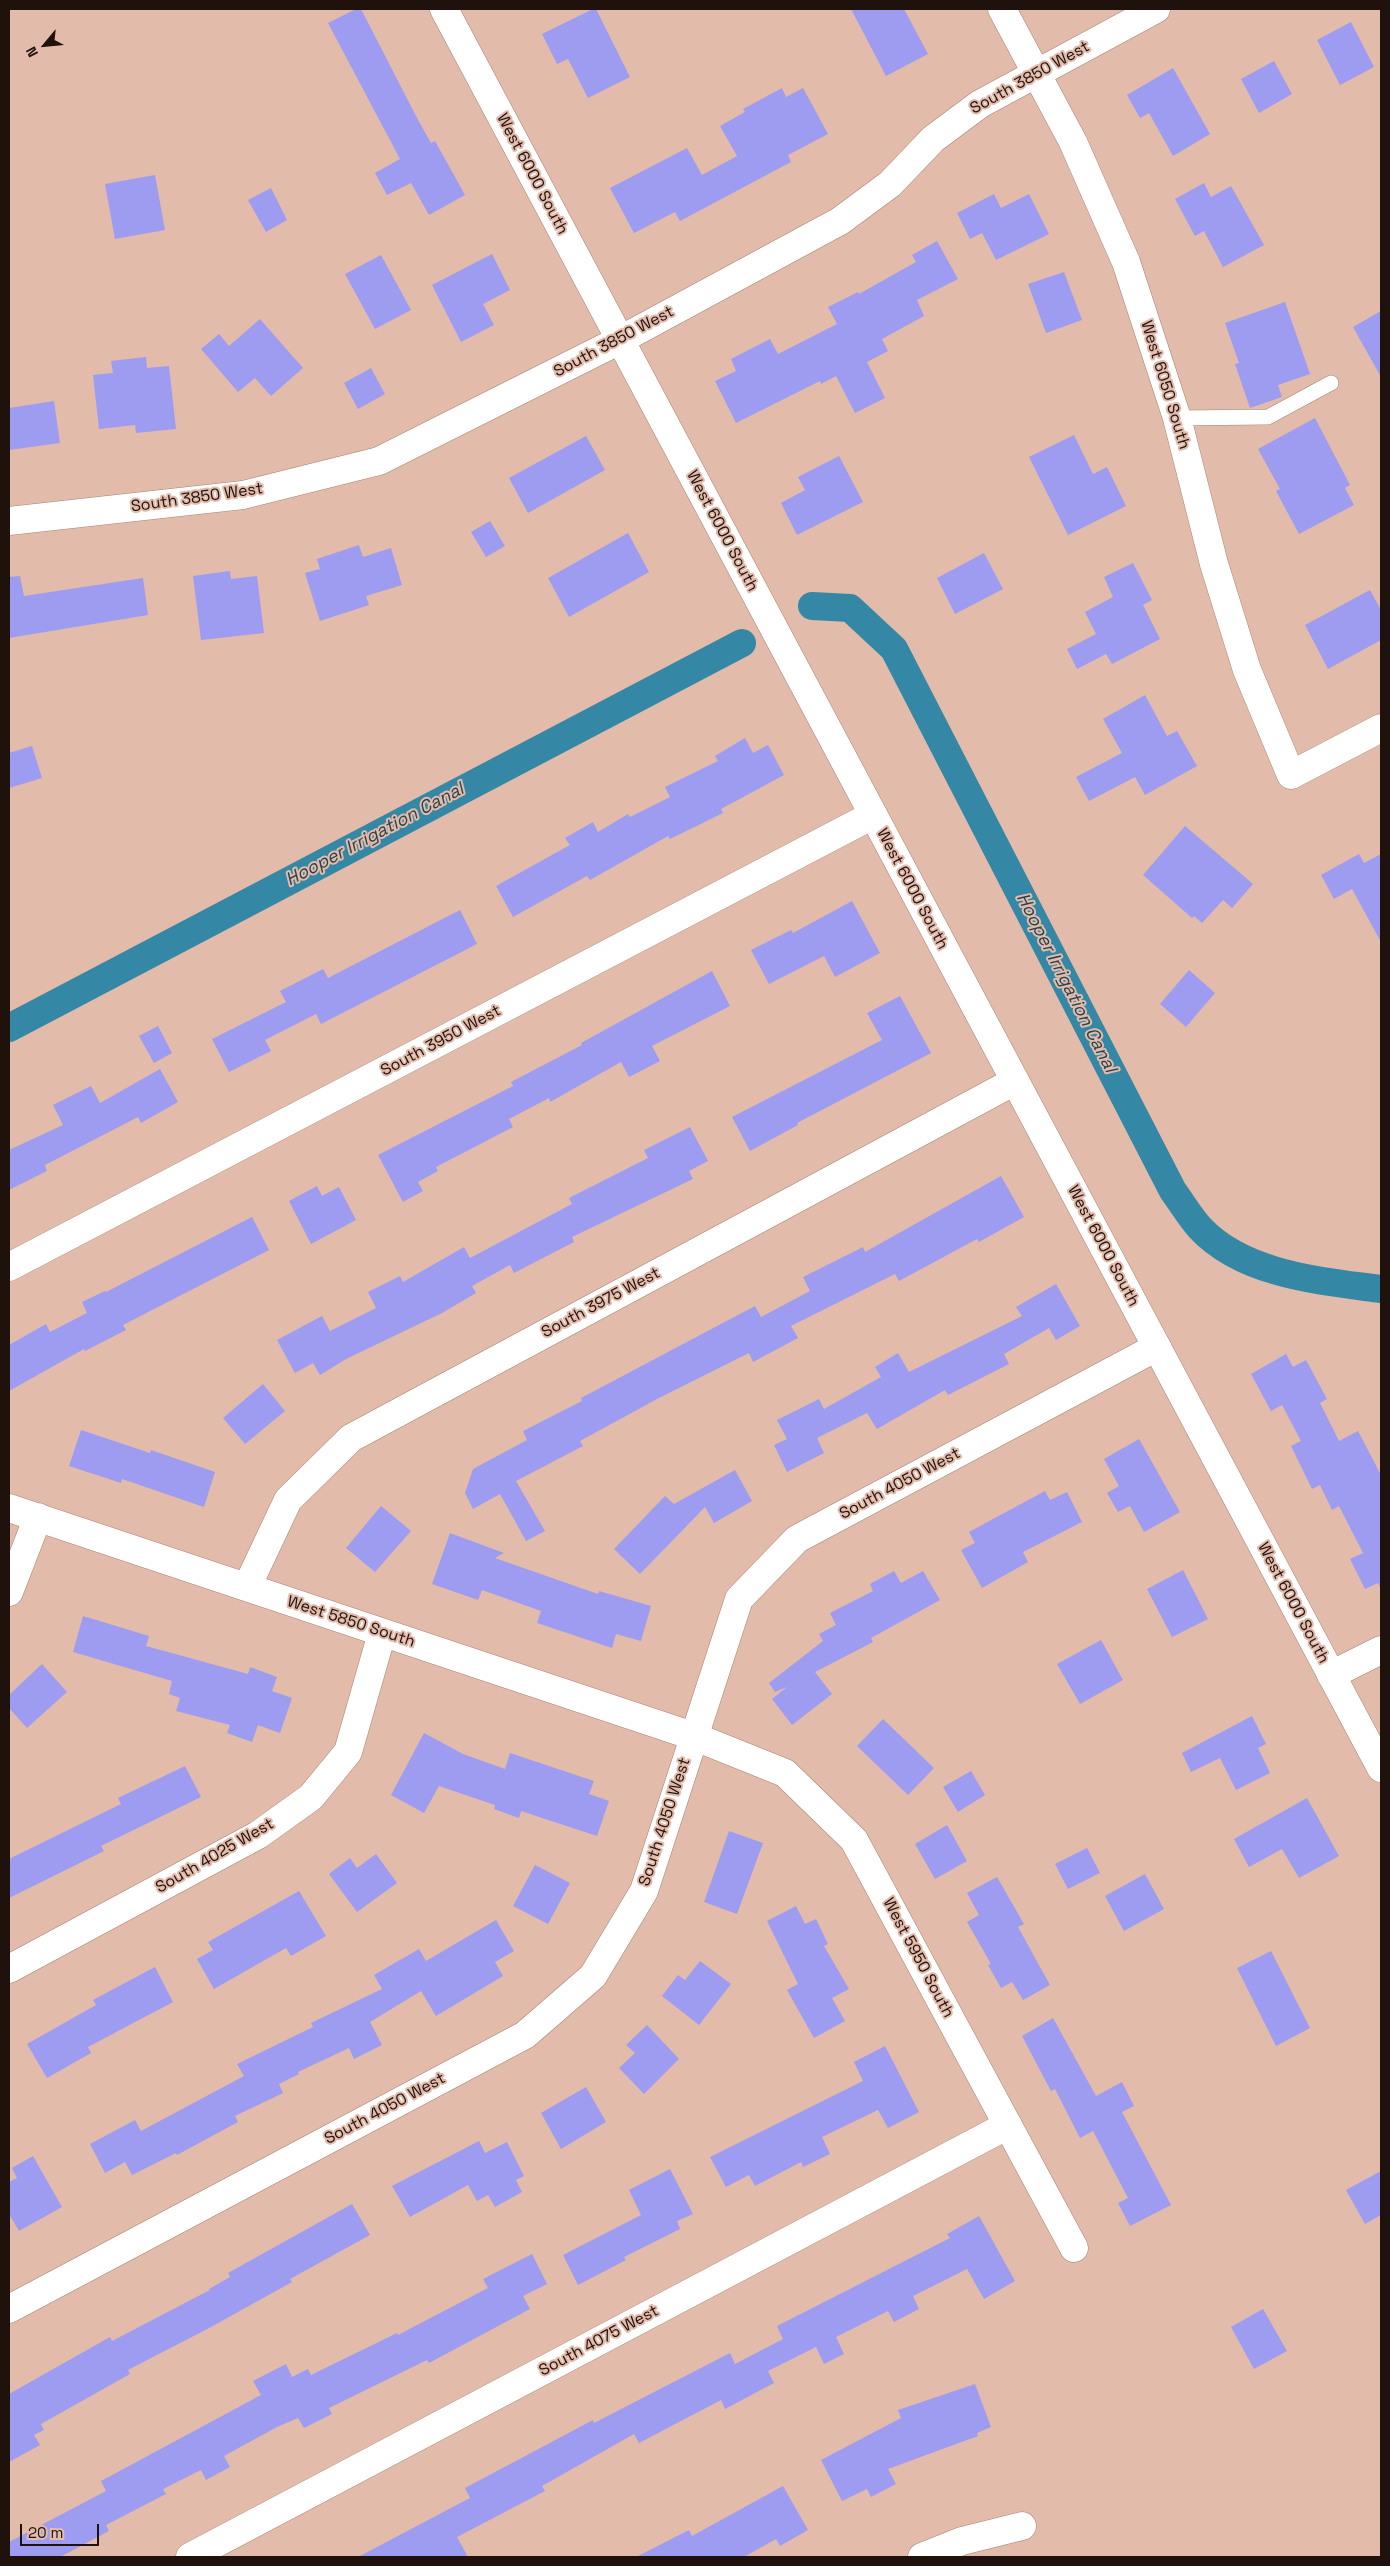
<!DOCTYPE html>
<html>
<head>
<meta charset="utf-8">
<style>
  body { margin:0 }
  #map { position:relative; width:1390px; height:2566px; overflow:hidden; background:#e2bbab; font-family:"Space Grotesk",sans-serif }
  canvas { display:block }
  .frame { position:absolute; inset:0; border:10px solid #1f110c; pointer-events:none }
  .north { position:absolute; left:20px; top:20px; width:50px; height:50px; -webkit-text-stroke:4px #e2bbab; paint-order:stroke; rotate:242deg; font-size:14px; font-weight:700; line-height:20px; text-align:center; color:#1f110c }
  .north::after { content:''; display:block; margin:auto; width:18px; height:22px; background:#1f110c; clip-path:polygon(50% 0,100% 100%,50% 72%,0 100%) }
  .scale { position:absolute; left:20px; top:2524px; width:79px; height:22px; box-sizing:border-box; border:2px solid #1f110c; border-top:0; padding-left:6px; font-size:15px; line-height:18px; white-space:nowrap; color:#1f110c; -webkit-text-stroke:4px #e2bbab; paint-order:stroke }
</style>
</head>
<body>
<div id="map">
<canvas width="1390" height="2566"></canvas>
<div class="frame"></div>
<div class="north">N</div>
<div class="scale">20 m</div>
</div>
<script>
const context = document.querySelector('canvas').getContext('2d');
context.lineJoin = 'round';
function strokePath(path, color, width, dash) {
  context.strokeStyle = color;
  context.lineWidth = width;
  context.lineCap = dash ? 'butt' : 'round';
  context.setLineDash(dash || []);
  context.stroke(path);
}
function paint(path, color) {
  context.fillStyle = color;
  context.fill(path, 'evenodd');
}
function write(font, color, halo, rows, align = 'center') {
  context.font = font + ' "Space Grotesk",sans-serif';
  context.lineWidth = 4;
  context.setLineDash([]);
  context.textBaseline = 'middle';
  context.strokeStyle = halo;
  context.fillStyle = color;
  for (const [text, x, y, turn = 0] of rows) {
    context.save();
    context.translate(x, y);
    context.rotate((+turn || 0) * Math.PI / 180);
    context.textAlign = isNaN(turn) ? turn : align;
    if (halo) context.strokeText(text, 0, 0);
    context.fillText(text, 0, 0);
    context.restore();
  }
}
const canal = new Path2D(`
  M 812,606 L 850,608 L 894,649 L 1173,1191 C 1182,1203 1190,1217 1200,1228 C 1244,1275 1321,1281 1381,1289
  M 9,1028 L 742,643`);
const building = new Path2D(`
  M 356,9 L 361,9 L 417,118 L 431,143 L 435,141 L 465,195 L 429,215 L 411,183 L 387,195 L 375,173 L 400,159 L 328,23 Z
  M 593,9 L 596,9 L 630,77 L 588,98 L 568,59 L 557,64 L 542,34 Z
  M 851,9 L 904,9 L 928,54 L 886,76 Z
  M 1351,22 L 1374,67 L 1340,85 L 1317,40 Z
  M 1274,61 L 1292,94 L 1259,113 L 1241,79 Z
  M 1173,68 L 1210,134 L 1173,156 L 1149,113 L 1140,118 L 1127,95 Z
  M 782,88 L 786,97 L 803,88 L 828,134 L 788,155 L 791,162 L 680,221 L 675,212 L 634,233 L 610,188 L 687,148 L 702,175 L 737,156 L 720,126 L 745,112 L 743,109 Z
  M 155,175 L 165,230 L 115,239 L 105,184 Z
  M 1204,183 L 1211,197 L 1231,186 L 1264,245 L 1223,267 L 1204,231 L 1195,236 L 1175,199 Z
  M 271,188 L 287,220 L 266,232 L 248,200 Z
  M 994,194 L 1001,208 L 1029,194 L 1049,234 L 996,260 L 982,233 L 970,239 L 957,213 Z
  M 937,241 L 958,279 L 917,300 L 924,316 L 882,339 L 888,351 L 867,362 L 885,398 L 855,413 L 836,376 L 821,384 L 820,381 L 736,423 L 715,381 L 736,371 L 731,359 L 770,339 L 778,354 L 837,324 L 828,307 L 858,292 L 859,294 L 916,262 L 912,255 Z
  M 492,254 L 510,290 L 483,304 L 494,325 L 461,342 L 432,285 Z
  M 381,255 L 411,310 L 375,329 L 345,274 Z
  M 1064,272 L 1082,320 L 1046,333 L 1028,284 Z
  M 1285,302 L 1310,374 L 1278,385 L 1282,397 L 1250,408 L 1235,364 L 1239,363 L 1225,323 Z
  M 1381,311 L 1381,377 L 1353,327 Z
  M 260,319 L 303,368 L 271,396 L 255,378 L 238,392 L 201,349 L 219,334 L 229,346 Z
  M 146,357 L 147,368 L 169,366 L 176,429 L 136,433 L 135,425 L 99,429 L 93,375 L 113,373 L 111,361 Z
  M 371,368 L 385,394 L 358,409 L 344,383 Z
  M 54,401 L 60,443 L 9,450 L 9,408 Z
  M 1315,418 L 1350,485 L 1345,488 L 1354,505 L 1299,534 L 1276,491 L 1280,489 L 1258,449 Z
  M 1074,435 L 1093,474 L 1107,467 L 1126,506 L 1068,535 L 1029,457 Z
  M 586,436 L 605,470 L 528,513 L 509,478 Z
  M 839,456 L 863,502 L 797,535 L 781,503 L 805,490 L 798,477 Z
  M 490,521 L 505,546 L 486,557 L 471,532 Z
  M 628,533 L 649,572 L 569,617 L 548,578 Z
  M 359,545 L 363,557 L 391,548 L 402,585 L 366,596 L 369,605 L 320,621 L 305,573 L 320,569 L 317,559 Z
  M 984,553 L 1003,589 L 955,614 L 937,578 Z
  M 1133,563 L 1152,600 L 1143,605 L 1160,639 L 1112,664 L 1106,654 L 1077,669 L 1067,649 L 1096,634 L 1085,612 L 1113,597 L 1104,577 Z
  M 230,571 L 231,579 L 257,576 L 264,633 L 201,640 L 193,576 Z
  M 20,576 L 24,596 L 143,578 L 148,615 L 9,638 L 9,577 Z
  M 1370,590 L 1381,610 L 1381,640 L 1328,669 L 1305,625 Z
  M 1145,695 L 1167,736 L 1177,731 L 1197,766 L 1145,795 L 1135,777 L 1089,801 L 1076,777 L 1122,753 L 1103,719 Z
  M 745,738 L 753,753 L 768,745 L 784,775 L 721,809 L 723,813 L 670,839 L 668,836 L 590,880 L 587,876 L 513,917 L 496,886 L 570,845 L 565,838 L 593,822 L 598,832 L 628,814 L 630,817 L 670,797 L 665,787 L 718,761 L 715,756 Z
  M 32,746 L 42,778 L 9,788 L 9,753 Z
  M 1185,826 L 1253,884 L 1232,908 L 1223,900 L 1202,923 L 1194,916 L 1192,918 L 1143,875 Z
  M 1359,854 L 1364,863 L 1381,854 L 1381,942 L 1352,889 L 1334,899 L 1321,875 Z
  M 852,901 L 880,953 L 835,977 L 824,956 L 769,984 L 751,950 L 791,930 L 793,933 Z
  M 460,910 L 477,944 L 321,1024 L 316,1014 L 265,1040 L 271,1051 L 229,1072 L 212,1039 L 286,1002 L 280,991 L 323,969 L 328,978 Z
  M 1189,970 L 1215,993 L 1186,1027 L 1160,1004 Z
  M 712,971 L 730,1006 L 652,1046 L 660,1061 L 629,1077 L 621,1062 L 550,1102 L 549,1098 L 509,1119 L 513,1127 L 436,1167 L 438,1171 L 418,1182 L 423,1191 L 403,1202 L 378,1155 L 513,1086 L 511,1082 L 582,1045 L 581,1043 Z
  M 900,996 L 931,1053 L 797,1123 L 798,1125 L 750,1151 L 732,1117 L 882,1040 L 867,1013 Z
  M 158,1026 L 172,1053 L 154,1063 L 139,1036 Z
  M 160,1069 L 178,1102 L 141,1123 L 138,1117 L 45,1165 L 47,1171 L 9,1190 L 9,1150 L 63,1125 L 53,1105 L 91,1086 L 100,1103 Z
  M 690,1127 L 708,1161 L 689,1171 L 693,1179 L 572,1237 L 574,1242 L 514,1273 L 510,1265 L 472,1286 L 476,1293 L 442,1313 L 346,1359 L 320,1375 L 313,1363 L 295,1373 L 277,1340 L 322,1316 L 330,1331 L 376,1308 L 368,1292 L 400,1276 L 403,1282 L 464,1247 L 470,1258 L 572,1204 L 569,1198 L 648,1158 L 644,1150 Z
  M 1001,1176 L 1024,1217 L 979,1242 L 977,1239 L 899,1281 L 895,1274 L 791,1326 L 798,1338 L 753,1362 L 749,1353 L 657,1399 L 580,1441 L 583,1446 L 516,1481 L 545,1531 L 526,1541 L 500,1494 L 473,1509 L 465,1493 L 473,1469 L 527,1440 L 523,1431 L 582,1401 L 581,1398 L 755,1306 L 761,1317 L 810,1291 L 803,1277 L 863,1247 L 865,1252 Z
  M 317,1186 L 322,1196 L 339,1187 L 356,1220 L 311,1244 L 289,1201 Z
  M 252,1217 L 269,1250 L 123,1325 L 126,1330 L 85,1351 L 84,1349 L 9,1391 L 9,1345 L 46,1324 L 50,1332 L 87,1313 L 82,1302 L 105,1291 L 106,1292 Z
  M 1056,1284 L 1080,1326 L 1056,1340 L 1049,1328 L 1004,1354 L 1009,1364 L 948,1395 L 945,1390 L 877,1429 L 867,1413 L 817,1438 L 824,1453 L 787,1472 L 774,1445 L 787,1439 L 777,1420 L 819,1399 L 824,1409 L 881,1377 L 875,1367 L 898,1353 L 909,1372 L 1022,1316 L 1016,1307 Z
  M 1286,1354 L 1293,1367 L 1306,1360 L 1327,1399 L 1320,1403 L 1339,1441 L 1358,1431 L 1381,1475 L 1381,1589 L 1378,1583 L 1365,1589 L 1350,1559 L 1363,1553 L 1339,1506 L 1332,1510 L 1320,1485 L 1312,1489 L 1291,1446 L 1301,1441 L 1282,1405 L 1271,1411 L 1251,1374 Z
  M 263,1384 L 285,1411 L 245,1444 L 223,1418 Z
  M 81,1430 L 150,1453 L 151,1450 L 215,1472 L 204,1507 L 122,1479 L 121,1483 L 69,1466 Z
  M 1139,1439 L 1180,1512 L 1144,1532 L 1130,1506 L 1118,1512 L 1107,1493 L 1119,1486 L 1104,1459 Z
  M 735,1470 L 752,1501 L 714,1523 L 705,1507 L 640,1574 L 614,1549 L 665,1496 L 674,1504 Z
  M 1045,1491 L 1050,1500 L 1067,1492 L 1082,1522 L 1023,1552 L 1028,1562 L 982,1588 L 961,1550 L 975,1543 L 969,1532 Z
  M 381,1506 L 411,1531 L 375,1572 L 346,1548 Z
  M 450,1533 L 504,1553 L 495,1558 L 598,1594 L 599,1591 L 651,1606 L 641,1641 L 616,1634 L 612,1648 L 537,1623 L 541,1611 L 482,1590 L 478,1600 L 432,1584 Z
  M 1183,1570 L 1208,1619 L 1172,1637 L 1147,1589 Z
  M 894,1571 L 901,1583 L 923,1571 L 940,1600 L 871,1638 L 873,1642 L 815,1672 L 832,1694 L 792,1725 L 772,1699 L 787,1687 L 775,1692 L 769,1683 L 823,1641 L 819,1634 L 836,1625 L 830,1613 L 873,1591 L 870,1584 Z
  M 83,1616 L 149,1636 L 146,1646 L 248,1674 L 250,1667 L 277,1677 L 272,1691 L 292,1698 L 280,1733 L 258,1725 L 252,1742 L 227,1733 L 230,1725 L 176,1711 L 180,1698 L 169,1694 L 172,1681 L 73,1652 Z
  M 1101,1640 L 1123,1680 L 1080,1704 L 1057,1664 Z
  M 42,1664 L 67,1692 L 27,1728 L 9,1708 L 9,1695 Z
  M 1252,1716 L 1266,1744 L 1258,1748 L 1270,1773 L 1236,1790 L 1220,1758 L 1191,1772 L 1182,1753 Z
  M 883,1719 L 934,1768 L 908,1795 L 857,1746 Z
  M 424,1733 L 463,1754 L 505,1769 L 510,1753 L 594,1781 L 589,1794 L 609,1801 L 597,1836 L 521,1811 L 519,1818 L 494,1809 L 495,1805 L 439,1786 L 424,1813 L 391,1795 Z
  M 185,1766 L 201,1797 L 101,1846 L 104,1851 L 9,1898 L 9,1859 L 121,1804 L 118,1798 Z
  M 971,1771 L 985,1795 L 958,1812 L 943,1787 Z
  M 1307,1798 L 1339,1856 L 1299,1878 L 1282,1849 L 1249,1867 L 1234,1839 Z
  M 947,1825 L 967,1861 L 935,1879 L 915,1844 Z
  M 729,1831 L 763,1843 L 737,1914 L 704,1902 Z
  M 1087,1848 L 1100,1873 L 1068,1889 L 1055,1864 Z
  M 376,1854 L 397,1883 L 357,1912 L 329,1874 L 350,1858 L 357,1868 Z
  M 535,1865 L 570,1883 L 548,1924 L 513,1906 Z
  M 1145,1874 L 1164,1909 L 1124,1931 L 1105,1896 Z
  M 997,1877 L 1024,1924 L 1018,1927 L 1050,1985 L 1023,2000 L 1012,1982 L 1001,1988 L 988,1965 L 991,1964 L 967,1922 L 979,1915 L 967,1893 Z
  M 299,1891 L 326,1936 L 291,1956 L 286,1948 L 214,1989 L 197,1959 L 213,1950 L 208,1942 Z
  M 796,1906 L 805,1924 L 816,1919 L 828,1944 L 824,1946 L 849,1989 L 832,1998 L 845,2021 L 814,2038 L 787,1990 L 798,1984 L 767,1921 Z
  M 496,1920 L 514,1951 L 495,1962 L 503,1976 L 436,2016 L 421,1991 L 370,2022 L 382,2045 L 354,2059 L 349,2048 L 298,2072 L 299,2074 L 279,2084 L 283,2093 L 235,2116 L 238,2122 L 177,2155 L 176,2153 L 132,2175 L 125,2162 L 105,2173 L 90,2144 L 135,2120 L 141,2131 L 244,2076 L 237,2064 L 313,2027 L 311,2023 L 382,1989 L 374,1975 L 419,1949 L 426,1961 Z
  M 1271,1951 L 1310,2028 L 1276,2046 L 1237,1968 Z
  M 700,1961 L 731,1984 L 699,2025 L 662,1996 L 678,1975 L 685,1980 Z
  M 155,1967 L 173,2002 L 88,2047 L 91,2053 L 47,2078 L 27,2044 L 96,2005 L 93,2000 Z
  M 1053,2018 L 1096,2096 L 1122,2082 L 1134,2106 L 1122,2112 L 1171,2205 L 1130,2226 L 1118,2203 L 1128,2198 L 1093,2131 L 1080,2138 L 1055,2089 L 1051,2091 L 1022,2036 Z
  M 647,2025 L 679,2059 L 644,2094 L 619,2068 L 635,2053 L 626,2045 Z
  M 885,2046 L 919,2112 L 888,2128 L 878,2110 L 822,2137 L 830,2154 L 803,2167 L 801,2162 L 755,2186 L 749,2175 L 726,2187 L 710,2157 L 863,2081 L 854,2062 Z
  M 586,2087 L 606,2122 L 561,2149 L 541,2113 Z
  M 479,2141 L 485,2153 L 507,2142 L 524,2176 L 516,2180 L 522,2192 L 495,2207 L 488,2195 L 477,2201 L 468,2185 L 410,2217 L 392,2186 Z
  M 33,2156 L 62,2207 L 19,2231 L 9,2214 L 9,2182 L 17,2178 L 12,2168 Z
  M 670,2169 L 693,2214 L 677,2221 L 680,2229 L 624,2257 L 626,2260 L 578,2285 L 563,2255 L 641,2215 L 629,2190 Z
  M 1381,2171 L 1381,2215 L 1365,2224 L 1346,2190 Z
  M 352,2204 L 370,2235 L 290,2279 L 292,2282 L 211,2327 L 128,2370 L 130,2374 L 41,2424 L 44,2430 L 34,2435 L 40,2445 L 9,2462 L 9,2394 L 110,2337 L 112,2341 L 210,2290 L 209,2289 L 230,2277 L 228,2273 Z
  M 979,2216 L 1015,2281 L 984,2299 L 967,2269 L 913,2296 L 919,2309 L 894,2322 L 888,2311 L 836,2337 L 844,2354 L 824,2364 L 816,2347 L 768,2371 L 774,2383 L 725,2409 L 721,2400 L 639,2443 L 634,2434 L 542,2486 L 545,2491 L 457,2537 L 468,2557 L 358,2557 L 470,2498 L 465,2488 L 593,2420 L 594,2423 L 730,2353 L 735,2364 L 783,2339 L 777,2326 L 950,2238 L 947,2234 Z
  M 532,2254 L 547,2284 L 523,2296 L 530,2309 L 429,2363 L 427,2360 L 329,2408 L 332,2414 L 304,2428 L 298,2418 L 277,2427 L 224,2456 L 230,2467 L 206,2480 L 201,2470 L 163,2489 L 166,2494 L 106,2525 L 109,2531 L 60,2557 L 9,2557 L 9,2542 L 106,2491 L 101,2481 L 261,2395 L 253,2381 L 286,2364 L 292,2377 L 308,2369 L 311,2375 L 397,2333 L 398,2335 L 488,2288 L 483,2279 Z
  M 1263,2309 L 1287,2351 L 1254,2369 L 1231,2327 Z
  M 975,2384 L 991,2427 L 977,2433 L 978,2436 L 888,2469 L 896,2484 L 871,2497 L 867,2489 L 842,2501 L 821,2460 L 901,2418 L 898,2410 Z
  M 783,2486 L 808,2530 L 780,2546 L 776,2539 L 744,2557 L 636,2557 L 689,2530 L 692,2536 Z`);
const lane = new Path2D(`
  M 1177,418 L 1268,417 L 1331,383`);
const street = new Path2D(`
  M 1002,9 L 1073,142 L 1126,262 L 1177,418 L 1214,564 L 1247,670 L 1291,775 L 1381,728
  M 9,521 L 243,495 L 379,461 L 620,340 L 840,221 L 890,184 L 933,139 L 980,104 L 1156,9
  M 9,1267 L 873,815
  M 9,1508 L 693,1736 L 785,1773 L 854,1840 L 1074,2248
  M 247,1587 L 288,1500 L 351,1438 L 1015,1081
  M 9,1592 L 38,1517
  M 1331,1675 L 1381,1650
  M 9,1969 L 258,1835 L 311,1797 L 348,1752 L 382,1633
  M 9,2309 L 525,2035 L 593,1976 L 644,1891 L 739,1599 L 797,1539 L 1157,1347
  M 190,2557 L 1008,2125
  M 922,2557 L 962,2541 L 1022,2526`);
const secondary = new Path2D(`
  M 444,9 L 1381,1768`);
const streetNames = [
  ["South 3850 West",1030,78,-29],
  ["West 6000 South",532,174,62],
  ["South 3850 West",614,342,-28],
  ["West 6050 South",1165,385,73],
  ["South 3850 West",197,498,-8],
  ["West 6000 South",722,531,62],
  ["West 6000 South",912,889,62],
  ["South 3950 West",441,1041,-28],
  ["West 6000 South",1103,1246,62],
  ["South 3975 West",601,1303,-28],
  ["South 4050 West",900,1484,-28],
  ["West 6000 South",1293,1603,62],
  ["West 5850 South",351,1622,18],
  ["South 4050 West",665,1822,-72],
  ["South 4025 West",215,1856,-30],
  ["West 5950 South",918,1958,62],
  ["South 4050 West",385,2109,-28],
  ["South 4075 West",599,2341,-28]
];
const waterNames = [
  ["Hooper Irrigation Canal",375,835,-28],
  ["Hooper Irrigation Canal",1066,983,63]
];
strokePath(canal, '#3488a5', 28);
paint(building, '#9d9cf0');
strokePath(lane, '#a68272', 16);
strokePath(street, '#a68272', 29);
strokePath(secondary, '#a68272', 29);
strokePath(lane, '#fff', 15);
strokePath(street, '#fff', 28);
strokePath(secondary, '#fff', 28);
write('16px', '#1f110c', '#e2bbab', streetNames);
write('italic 18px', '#28424c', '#e2bbab', waterNames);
</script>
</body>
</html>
